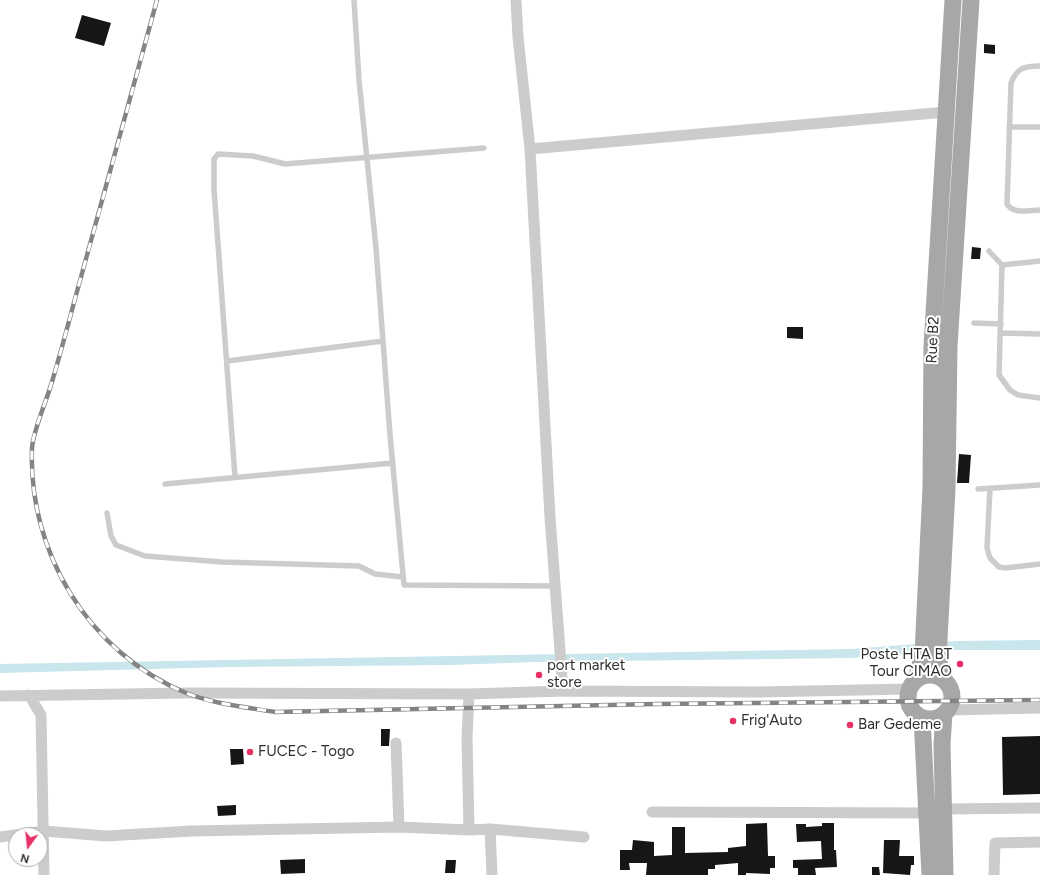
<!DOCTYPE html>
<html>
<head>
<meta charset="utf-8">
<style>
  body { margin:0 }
  #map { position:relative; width:1040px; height:875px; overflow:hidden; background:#fff; font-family:Figtree,sans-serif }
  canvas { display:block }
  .north { position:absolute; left:8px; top:827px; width:40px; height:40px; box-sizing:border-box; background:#fff; border:1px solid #acacac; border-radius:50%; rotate:195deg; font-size:11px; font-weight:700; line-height:16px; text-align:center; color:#2f2f2f }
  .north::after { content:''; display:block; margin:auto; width:14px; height:18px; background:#e73063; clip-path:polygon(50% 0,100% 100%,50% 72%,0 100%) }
</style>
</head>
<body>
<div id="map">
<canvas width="1040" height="875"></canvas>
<div class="north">N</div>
</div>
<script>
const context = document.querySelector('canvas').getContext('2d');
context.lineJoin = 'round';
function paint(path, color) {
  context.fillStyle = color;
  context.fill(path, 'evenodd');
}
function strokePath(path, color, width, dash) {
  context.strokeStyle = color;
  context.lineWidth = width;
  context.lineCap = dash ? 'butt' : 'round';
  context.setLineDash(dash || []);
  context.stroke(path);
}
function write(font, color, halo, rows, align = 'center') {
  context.font = font + ' Figtree,sans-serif';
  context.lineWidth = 4;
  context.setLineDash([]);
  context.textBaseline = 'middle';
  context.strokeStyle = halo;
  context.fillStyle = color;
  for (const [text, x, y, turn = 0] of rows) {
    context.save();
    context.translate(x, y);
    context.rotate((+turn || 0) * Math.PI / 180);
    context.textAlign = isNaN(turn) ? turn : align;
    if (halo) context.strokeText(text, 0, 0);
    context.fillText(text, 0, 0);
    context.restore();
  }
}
const water = new Path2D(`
  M 1040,640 L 1040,650 L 955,650 L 851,658 L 536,662 L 450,665 L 228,667 L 0,673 L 0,664 L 851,649 L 956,641 Z`);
const building = new Path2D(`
  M 82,15 L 111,23 L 104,46 L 75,38 Z
  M 984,44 L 995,45 L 995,54 L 984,53 Z
  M 972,247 L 981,248 L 980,259 L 971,259 Z
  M 787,327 L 803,327 L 803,339 L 787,338 Z
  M 959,454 L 971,455 L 969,483 L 957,483 Z
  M 381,729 L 390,729 L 389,746 L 381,746 Z
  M 1040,736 L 1040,794 L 1003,795 L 1002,737 Z
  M 230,749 L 243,749 L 244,764 L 231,765 Z
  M 236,805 L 236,815 L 218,816 L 217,806 Z
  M 767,823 L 768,856 L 775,856 L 775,868 L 770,868 L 770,874 L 746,873 L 746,875 L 738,875 L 738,863 L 715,865 L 715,869 L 708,869 L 708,875 L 646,875 L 647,863 L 629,863 L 630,870 L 620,870 L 620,850 L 632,850 L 633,840 L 654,842 L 654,856 L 672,855 L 672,827 L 685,827 L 685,853 L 728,852 L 728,848 L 746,846 L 746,824 Z
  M 822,823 L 834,823 L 834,850 L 836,850 L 837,867 L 815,868 L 816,875 L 798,875 L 798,868 L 793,868 L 793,860 L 822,859 L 821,841 L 797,842 L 796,824 L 806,824 L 806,827 L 822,826 Z
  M 884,840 L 900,840 L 899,856 L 914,856 L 914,865 L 911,865 L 910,875 L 883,873 Z
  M 305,859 L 305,873 L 281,874 L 280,860 Z
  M 446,860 L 456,860 L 455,873 L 445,873 Z
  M 872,867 L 879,867 L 880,875 L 872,875 Z`);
const lane = new Path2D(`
  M 354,0 L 359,80 L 376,248 L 390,435 L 404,585 L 555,586
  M 1040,66 C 1024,66 1017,68 1011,83 L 1007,204 C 1014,215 1029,210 1040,210
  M 1009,127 L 1040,127
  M 989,251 L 1002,265 L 999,375 L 1010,390 L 1018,395 L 1040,398
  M 1002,265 L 1040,261
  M 974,323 L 1001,324
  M 1001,333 L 1040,334
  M 227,361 L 383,341
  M 235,477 L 214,189 L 214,159 L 218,154 L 253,156 L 285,164 L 484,148
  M 165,484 L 393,463
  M 990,488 L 987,548 L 990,558 L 999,567 L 1005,568 L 1040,564
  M 978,489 L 1040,485
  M 107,513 L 111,536 L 116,545 L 145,556 L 222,562 L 359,566 L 375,574 L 403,577`);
const street = new Path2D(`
  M 516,0 L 518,37 L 530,149 L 550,517 L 563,691
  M 530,149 L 946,112
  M 469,694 L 467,738 L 469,830
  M 29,695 L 41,715 L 44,875
  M 0,696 L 186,693 L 469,694 L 563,691 L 759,692 L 909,689
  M 948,710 L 1040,708
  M 396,743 L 399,827
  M 943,809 L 1040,808
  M 652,812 L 928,813
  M 490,829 L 492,875
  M 0,837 L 44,831 L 106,836 L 192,831 L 399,827 L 469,830 L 490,829 L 584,837
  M 994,875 L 995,843 L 1040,842`);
const primary = new Path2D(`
  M908 697a22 22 0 1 1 44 0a22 22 0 1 1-44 0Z
  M 943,679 L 938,658 L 947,489 L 949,346 L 971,0
  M 916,680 L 923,654 L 931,488 L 932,346 L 953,0
  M 944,714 L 942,744 L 945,875
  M 922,718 L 930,875`);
const rail = new Path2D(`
  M 157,0 C 132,92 107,184 81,277 C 71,313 62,349 51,385 C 46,402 33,431 32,448 C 28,552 88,652 186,693 C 214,704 245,707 275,712 L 657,704 L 1040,700`);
const markers = [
  [960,664,4,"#e73063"],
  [539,675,4,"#e73063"],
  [733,721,4,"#e73063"],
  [850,725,4,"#e73063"],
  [250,752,4,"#e73063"]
];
const streetNames = [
  ["Rue B2",933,340,-87]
];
const poiNames = [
  ["Poste HTA BT",952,655,"right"],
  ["Tour CIMAO",952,672,"right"],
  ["port market",547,666],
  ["store",547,683],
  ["Frig'Auto",741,721],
  ["Bar Gedeme",858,725],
  ["FUCEC - Togo",258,752]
];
paint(water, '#c8e6ec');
paint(building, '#161616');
strokePath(lane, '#ccc', 5.5);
strokePath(street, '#ccc', 11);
strokePath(primary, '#a7a7a7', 17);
strokePath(rail, '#848484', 4.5);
strokePath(rail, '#fff', 3, [9]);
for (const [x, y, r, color] of markers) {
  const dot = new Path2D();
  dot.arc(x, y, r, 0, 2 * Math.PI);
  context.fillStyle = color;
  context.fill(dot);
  strokePath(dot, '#fff', 1.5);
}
write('15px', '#2f2f2f', '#fff', streetNames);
write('15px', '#2f2f2f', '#fff', poiNames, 'left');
</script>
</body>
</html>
